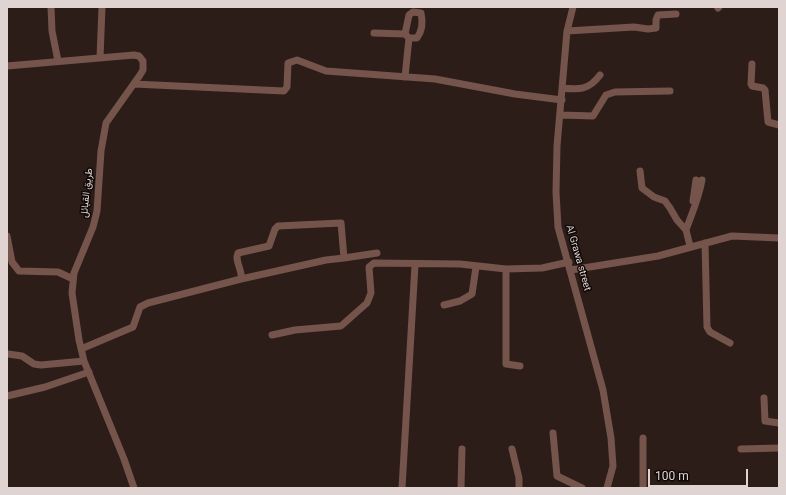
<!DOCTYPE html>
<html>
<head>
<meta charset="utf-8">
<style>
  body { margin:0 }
  #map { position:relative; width:786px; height:495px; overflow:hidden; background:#2d1d19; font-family:Roboto,sans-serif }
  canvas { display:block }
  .frame { position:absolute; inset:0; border:8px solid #dfd4d1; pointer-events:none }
  .scale { position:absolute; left:648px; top:469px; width:100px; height:18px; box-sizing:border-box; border:2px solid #dfd4d1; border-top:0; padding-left:5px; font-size:12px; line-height:14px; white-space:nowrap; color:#dfd4d1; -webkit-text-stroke:3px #100907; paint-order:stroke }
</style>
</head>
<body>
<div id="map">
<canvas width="786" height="495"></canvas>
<div class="frame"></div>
<div class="scale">100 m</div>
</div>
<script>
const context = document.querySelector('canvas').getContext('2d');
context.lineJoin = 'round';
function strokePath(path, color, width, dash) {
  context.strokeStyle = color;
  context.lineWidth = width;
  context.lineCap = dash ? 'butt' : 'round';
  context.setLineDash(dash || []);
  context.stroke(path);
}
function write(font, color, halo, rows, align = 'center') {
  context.font = font + ' Roboto,Vazirmatn,sans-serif';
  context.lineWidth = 3;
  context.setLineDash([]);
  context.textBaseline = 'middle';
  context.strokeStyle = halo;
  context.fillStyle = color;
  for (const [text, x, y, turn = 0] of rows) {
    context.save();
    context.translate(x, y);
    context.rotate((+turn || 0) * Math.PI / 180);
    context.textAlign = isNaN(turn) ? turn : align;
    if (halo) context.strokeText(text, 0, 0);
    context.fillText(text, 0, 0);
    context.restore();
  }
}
const minor = new Path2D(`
  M 51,7 L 52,31 L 58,61
  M 573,7 L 567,31 L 557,146 L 556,192 L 558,227 L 603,390 L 611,438 L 613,466 L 607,488
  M 718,8 L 719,7
  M 567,31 L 634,27 L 648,29 L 656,28 L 656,20 L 658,15 L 676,14
  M 374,33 L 405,34 L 409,38 L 405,77
  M 405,34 L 409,15 L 413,12 L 421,13 C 423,22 423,30 417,38 L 409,38
  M 100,58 L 102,7
  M 752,64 L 751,84 L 752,86 L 763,88 L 765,90 L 768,122 L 779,125
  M 7,66 L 134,55 L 139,56 L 143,61 L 143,70 L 140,75 L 106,123 L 101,151 L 97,211 L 93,227 L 74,273 L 72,293 L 79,340 L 84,361 L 124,459 L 134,488
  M 134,84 L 284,91 L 287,87 L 288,63 L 297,60 L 326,71 L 435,79 L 515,94 L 562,100
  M 562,88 C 579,90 589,90 600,75
  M 561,115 L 593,116 L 606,95 L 615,92 L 670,91
  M 640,171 L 642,188 L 654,197 L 665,201 L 670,208 L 677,220 L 686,230 L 690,246
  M 693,201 L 696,180
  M 686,230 C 692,213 699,198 702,180
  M 7,236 L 12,262 L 19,271 L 58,272 L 73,279
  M 705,243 L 707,327 L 710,332 L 730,343
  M 506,269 L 506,364 L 520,366
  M 571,270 L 658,256 L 732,236 L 779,238
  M 241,279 L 326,260 L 344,258
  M 444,305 L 460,301 L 472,294 L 476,267
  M 272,335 L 295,330 L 341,326 L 367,303 L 371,293 L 369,267 L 374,263 L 460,264 L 506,269 L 542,268 L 569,262
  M 81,349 L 133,327 L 140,307 L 148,303 L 241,279 C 243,270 234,261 238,253 L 269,246 L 275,229 L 278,226 L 341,223 L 344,258 L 377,253
  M 8,354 L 22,356 L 34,364 L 41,365 L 84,361
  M 7,396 L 45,387 L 89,372
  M 764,398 L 765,421 L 779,423
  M 553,433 L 557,476 L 582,488
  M 512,449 L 519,478 L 519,488
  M 741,449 L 779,448
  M 402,488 L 415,265
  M 461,488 L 462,449
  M 643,488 L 643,438`);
const streetNames = [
  ["طريق القبائل",87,193,-84],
  ["Al Grawa street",578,258,74]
];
strokePath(minor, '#75544b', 7);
write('10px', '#dfd4d1', '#100907', streetNames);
</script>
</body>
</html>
